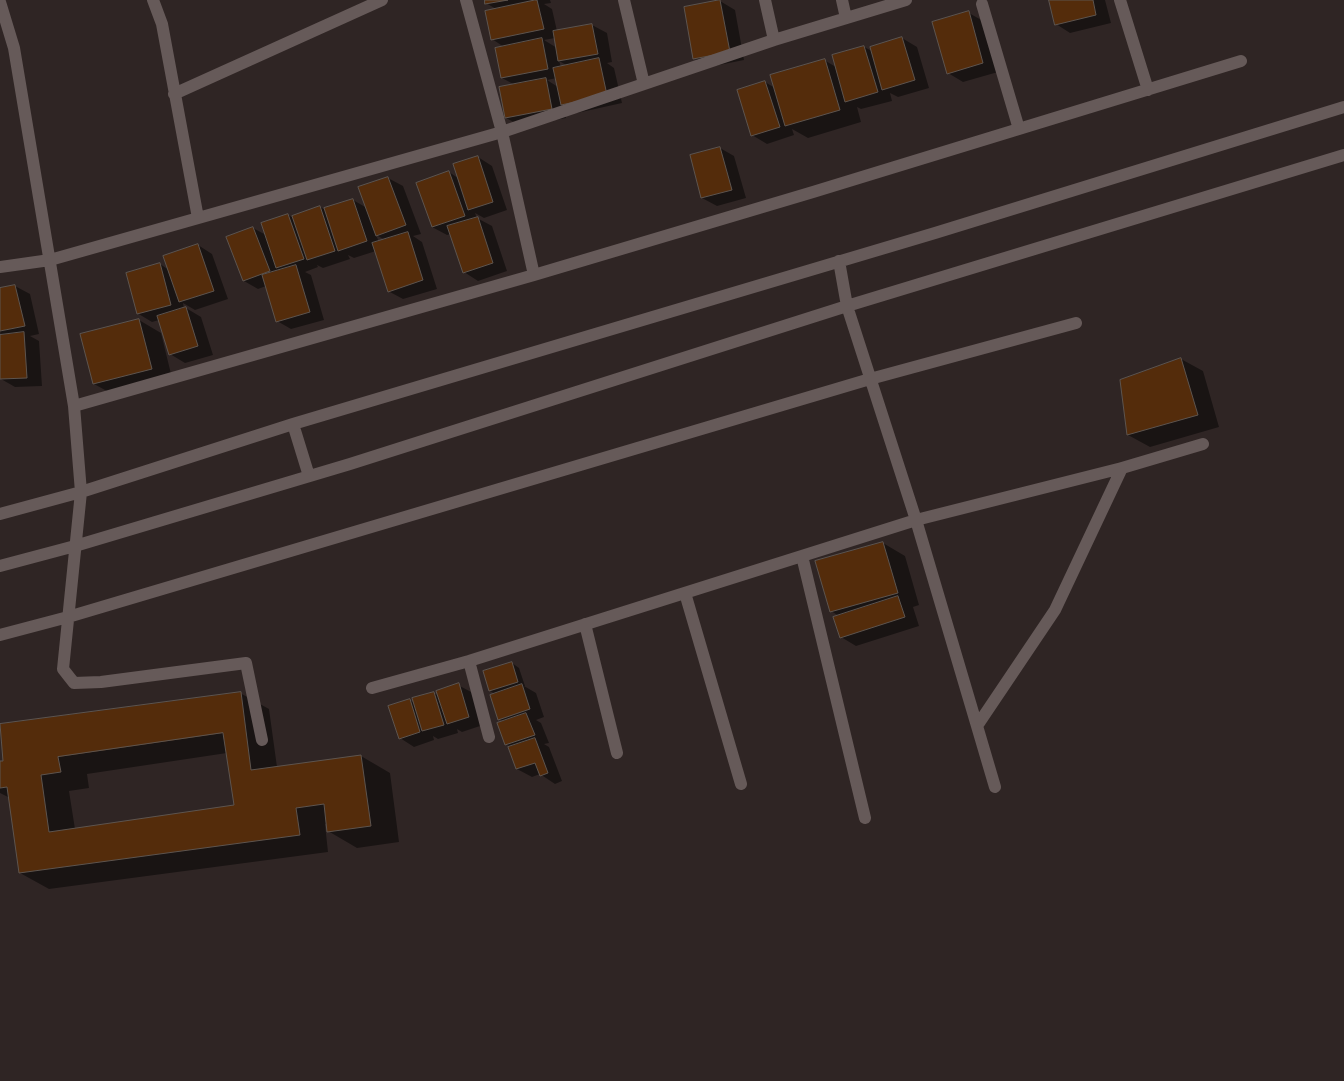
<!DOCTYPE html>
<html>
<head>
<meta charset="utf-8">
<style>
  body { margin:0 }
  canvas { display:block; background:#2f2524 }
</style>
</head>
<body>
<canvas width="1344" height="1081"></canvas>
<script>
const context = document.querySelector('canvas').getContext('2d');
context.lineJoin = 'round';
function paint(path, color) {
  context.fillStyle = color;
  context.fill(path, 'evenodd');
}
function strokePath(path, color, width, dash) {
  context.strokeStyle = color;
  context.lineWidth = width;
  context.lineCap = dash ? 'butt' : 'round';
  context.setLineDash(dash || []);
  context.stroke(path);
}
const shadow = new Path2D(`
  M 486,0 L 550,0 L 551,3 L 544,4 L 552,9 L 557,31 L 592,25 L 607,33 L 612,62 L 607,63 L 614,68 L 622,103 L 577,113 L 564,105 L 566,118 L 521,126 L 506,118 L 515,85 L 502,78 L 504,47 L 492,39 L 496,9 L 486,3 ZM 555,38 L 557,48 L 544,40 ZM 559,61 L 568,66 L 561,67 ZM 557,78 L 558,87 L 547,80 Z
  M 1050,0 L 1105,0 L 1111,23 L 1070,33 L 1056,24 Z
  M 720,1 L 735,10 L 744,60 L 709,67 L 694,58 Z
  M 969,13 L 983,21 L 998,72 L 963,82 L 948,73 Z
  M 902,38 L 917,47 L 929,88 L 898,97 L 890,93 L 892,101 L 861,109 L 857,107 L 861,122 L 808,138 L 792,129 L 794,135 L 767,144 L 752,135 L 765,82 L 775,88 L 824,60 L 836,67 L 864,47 L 872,51 Z
  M 720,148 L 734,156 L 746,198 L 717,206 L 702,198 Z
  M 478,157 L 492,166 L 507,210 L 484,218 L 475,213 L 477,218 L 492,226 L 507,271 L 478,281 L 464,272 L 451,234 L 447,235 L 432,227 L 449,172 L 458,178 Z
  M 388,178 L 403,186 L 421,234 L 413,236 L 422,242 L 437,289 L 403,299 L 388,291 L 376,251 L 354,258 L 348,255 L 350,259 L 323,268 L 317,265 L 318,267 L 305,272 L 311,275 L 324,320 L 291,329 L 277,321 L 266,286 L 258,289 L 244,281 L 253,228 L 266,235 L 288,215 L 294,218 L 293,216 L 320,207 L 324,209 L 353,200 L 367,208 ZM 376,235 L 385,240 L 379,242 Z
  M 198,245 L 212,254 L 228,299 L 195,310 L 183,303 L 184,309 L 186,308 L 201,317 L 213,355 L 185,363 L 170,354 L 159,320 L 152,322 L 137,313 L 160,264 L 169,270 Z
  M 15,286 L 30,294 L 39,334 L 30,336 L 39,341 L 42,386 L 15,387 L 1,379 L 0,289 Z
  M 139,320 L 161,333 L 173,382 L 116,396 L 94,384 Z
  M 1181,359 L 1203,371 L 1219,427 L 1150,447 L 1128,435 L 1121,381 Z
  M 883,543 L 905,556 L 919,605 L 913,607 L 919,626 L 856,646 L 841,637 L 839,616 L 831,611 Z
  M 512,663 L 519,668 L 525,686 L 524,686 L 536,693 L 544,717 L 536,720 L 541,723 L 549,743 L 544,744 L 549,747 L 562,781 L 555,784 L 540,774 L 532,777 L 517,769 L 511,747 L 505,744 L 504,722 L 499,719 L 495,694 L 490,691 L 484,672 Z
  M 458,685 L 473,693 L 483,725 L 462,732 L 457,729 L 458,733 L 438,739 L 433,736 L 434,740 L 414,747 L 400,738 L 410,700 L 414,703 L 434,693 L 439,696 Z
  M 240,693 L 269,709 L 277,767 L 361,756 L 390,773 L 399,842 L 357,848 L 328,831 L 327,824 L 325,824 L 328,852 L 49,889 L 20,873 L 10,798 L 0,793 L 0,762 L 5,762 L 0,725 ZM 227,753 L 235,806 L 75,829 L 69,791 L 89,788 L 87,774 Z`);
const building = new Path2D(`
  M 485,0 L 508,0 L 485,4 Z
  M 535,0 L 537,0 L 544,29 L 491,40 L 485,11 Z
  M 720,0 L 730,52 L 693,59 L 684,7 Z
  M 1049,0 L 1093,0 L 1096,15 L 1055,25 Z
  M 969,11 L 983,63 L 947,74 L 932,22 Z
  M 592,24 L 598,54 L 558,61 L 553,31 Z
  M 902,37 L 915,80 L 882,90 L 870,47 Z
  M 542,38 L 548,69 L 501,78 L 495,48 Z
  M 864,46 L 878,92 L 845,102 L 832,55 Z
  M 599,58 L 607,95 L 561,105 L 553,68 Z
  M 825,59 L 840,110 L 785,126 L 770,75 Z
  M 546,78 L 552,109 L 505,118 L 499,87 Z
  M 765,81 L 780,127 L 751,136 L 737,90 Z
  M 720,147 L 732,190 L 701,198 L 690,155 Z
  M 478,156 L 493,202 L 468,210 L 453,164 Z
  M 449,171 L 465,216 L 432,227 L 416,183 Z
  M 388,177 L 406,225 L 376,236 L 358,187 Z
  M 353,199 L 367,241 L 338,251 L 324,208 Z
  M 320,206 L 335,251 L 307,260 L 292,216 Z
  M 288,214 L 304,259 L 276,268 L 261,223 Z
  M 478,217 L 493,263 L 463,273 L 447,226 Z
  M 253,227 L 270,271 L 243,281 L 226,237 Z
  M 408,232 L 423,280 L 388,292 L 372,243 Z
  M 198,244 L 214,291 L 179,302 L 163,256 Z
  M 160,263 L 171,305 L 137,314 L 126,273 Z
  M 296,265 L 310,312 L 276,322 L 262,275 Z
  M 15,285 L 25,326 L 0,331 L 0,288 Z
  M 186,307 L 198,346 L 169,355 L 157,316 Z
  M 139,319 L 152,369 L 93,384 L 80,334 Z
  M 24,332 L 27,378 L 0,379 L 0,335 Z
  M 1181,358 L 1198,415 L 1127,435 L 1120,380 Z
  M 883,542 L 898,593 L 830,612 L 815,561 Z
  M 898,596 L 905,617 L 840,638 L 833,617 Z
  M 512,662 L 518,682 L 489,691 L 483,671 Z
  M 459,683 L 469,717 L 447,724 L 436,691 Z
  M 522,684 L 530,709 L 498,720 L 490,695 Z
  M 241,692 L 251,770 L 361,755 L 371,826 L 327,832 L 324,804 L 296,808 L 300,835 L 19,873 L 7,787 L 0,788 L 0,761 L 3,761 L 0,724 ZM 223,733 L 234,805 L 49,832 L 41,775 L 61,772 L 58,757 Z
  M 434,692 L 444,725 L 422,731 L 412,698 Z
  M 410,699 L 420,732 L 399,739 L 388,706 Z
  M 526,713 L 535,735 L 505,745 L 497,723 Z
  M 535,738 L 548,773 L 540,776 L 535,763 L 516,769 L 508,747 Z`);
const minor = new Path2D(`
  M 153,0 L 162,24 L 198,218
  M 466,0 L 502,132 L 534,275
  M 624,0 L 644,84
  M 765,0 L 774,40
  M 842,0 L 846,18
  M 1120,0 L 1148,90
  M 0,2 L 14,48 L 74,406 L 81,492 L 63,669 L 74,683 L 101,682 L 246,663 L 262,740
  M 982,4 L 1019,129
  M 174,94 L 382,0
  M 839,261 L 847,306 L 916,520 L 977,726 L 1055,610 L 1122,468
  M 0,267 L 50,260 L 502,132 L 774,40 L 906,0
  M 74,406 L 534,275 L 813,192 L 1241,61
  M 293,424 L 309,476
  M 0,514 L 81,492 L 293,424 L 935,233 L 1344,107
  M 802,556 L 865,818
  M 0,566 L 75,546 L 350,464 L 847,306 L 1344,155
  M 685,593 L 741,784
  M 585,624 L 617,753
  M 0,635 L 68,617 L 870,379 L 1076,323
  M 469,661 L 489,737
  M 372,688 L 469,661 L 916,520 L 1122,468 L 1203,444
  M 977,726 L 995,787`);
paint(shadow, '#0007');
paint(building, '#542c0b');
strokePath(building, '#5d544e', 1);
strokePath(minor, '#665a59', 12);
</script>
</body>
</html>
